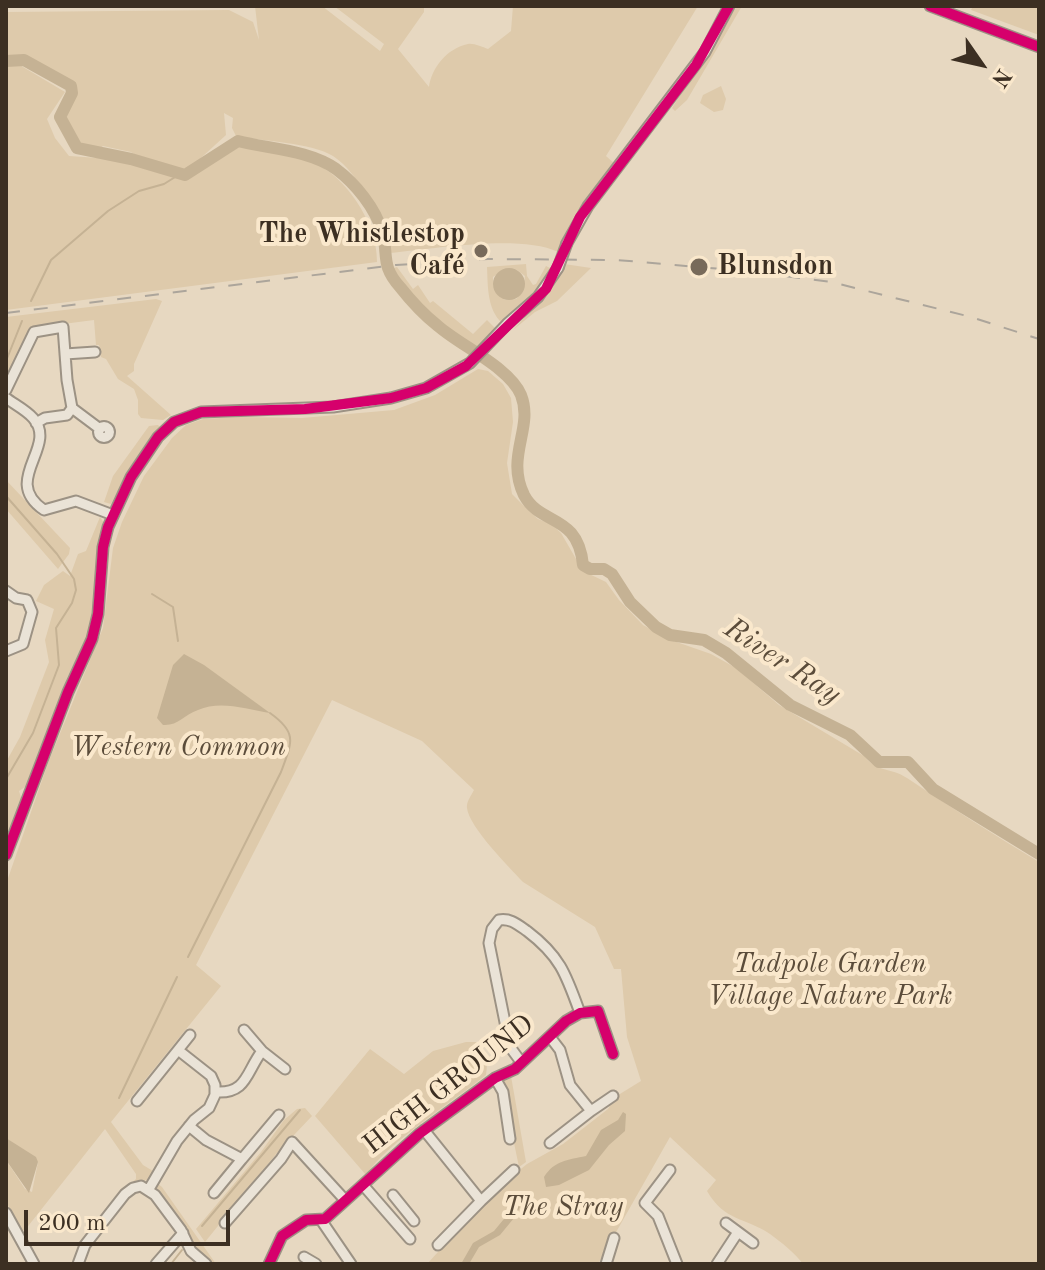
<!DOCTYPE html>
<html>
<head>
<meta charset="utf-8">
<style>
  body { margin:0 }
  #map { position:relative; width:1045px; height:1270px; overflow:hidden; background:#e7d8c1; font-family:"Old Standard TT",serif }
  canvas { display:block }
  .frame { position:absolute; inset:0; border:8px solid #3c2f22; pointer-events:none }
  .north { position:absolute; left:941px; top:24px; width:80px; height:80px; -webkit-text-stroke:6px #fae8cc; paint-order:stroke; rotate:124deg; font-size:22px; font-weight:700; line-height:32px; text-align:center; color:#3c2f22 }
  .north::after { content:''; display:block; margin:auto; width:28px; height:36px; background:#3c2f22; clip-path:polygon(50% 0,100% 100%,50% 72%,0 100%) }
  .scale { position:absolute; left:24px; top:1210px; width:206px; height:36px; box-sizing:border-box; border:4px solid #3c2f22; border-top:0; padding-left:10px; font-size:24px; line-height:28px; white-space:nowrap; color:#3c2f22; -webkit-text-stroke:6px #fae8cc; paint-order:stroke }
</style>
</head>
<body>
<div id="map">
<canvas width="1045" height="1270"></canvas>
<div class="frame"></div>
<div class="north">N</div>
<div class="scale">200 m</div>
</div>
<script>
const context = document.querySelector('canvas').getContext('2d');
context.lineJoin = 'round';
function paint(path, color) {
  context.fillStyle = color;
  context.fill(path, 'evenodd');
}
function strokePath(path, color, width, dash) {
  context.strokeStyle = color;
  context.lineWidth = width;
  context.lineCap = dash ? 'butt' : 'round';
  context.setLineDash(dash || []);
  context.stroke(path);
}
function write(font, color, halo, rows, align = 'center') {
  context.font = font + ' "Old Standard TT",serif';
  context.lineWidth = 8;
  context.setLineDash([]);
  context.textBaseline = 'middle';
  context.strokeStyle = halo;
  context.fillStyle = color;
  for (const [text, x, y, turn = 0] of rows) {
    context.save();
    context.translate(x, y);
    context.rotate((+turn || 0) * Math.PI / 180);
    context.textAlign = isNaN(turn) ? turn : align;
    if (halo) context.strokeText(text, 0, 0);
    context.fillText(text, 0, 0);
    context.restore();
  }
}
const green = new Path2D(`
  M 255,6 L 322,6 L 380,51 L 384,44 L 334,6 L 424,6 L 424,12 L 398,49 L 429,87 C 431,69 447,48 468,44 C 474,43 482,47 488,49 L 511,31 L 513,6 L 698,6 L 606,156 L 616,165 L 558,252 C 520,234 434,249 390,253 L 385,250 C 386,223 381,216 366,194 C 357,180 347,165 333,156 C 312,143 262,141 236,136 L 232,128 L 233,118 L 224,113 L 226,135 L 191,167 L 181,170 L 138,157 L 131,152 L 103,146 L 99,149 L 78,146 L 62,117 L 74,96 L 76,88 L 23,56 L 6,56 L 6,12 L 229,10 L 253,22 L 259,40 Z
  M 734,6 L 742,6 L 687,100 L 675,111 L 672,108 L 712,47 Z
  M 973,6 L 1039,6 L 1039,35 L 971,10 Z
  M 18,64 L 65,92 L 47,119 L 55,138 L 69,156 L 113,159 L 183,177 L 239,144 C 261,149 285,152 306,159 C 344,172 378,223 377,262 L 6,310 L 6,66 Z
  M 721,86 L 726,99 L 723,110 L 714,112 L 700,103 L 703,95 Z
  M 526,264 L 527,276 L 533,285 L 536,284 L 546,266 L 552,269 L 532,300 L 502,323 C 487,309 488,287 487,267 ZM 504,269 L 517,270 L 525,276 L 523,292 L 516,299 L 505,300 L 493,286 L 493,277 Z
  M 564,264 L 591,268 L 557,301 L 535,312 L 513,330 L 546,294 Z
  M 397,267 L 413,289 L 418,285 L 430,303 L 433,301 L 473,334 L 487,320 L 497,330 L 477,347 L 470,347 C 442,324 409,301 391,269 Z
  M 156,299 L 162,301 L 134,364 L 134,371 L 127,376 L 171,415 L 163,420 L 141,418 L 138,414 L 138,400 L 134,389 L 118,379 L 106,359 L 101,357 L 99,345 L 96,345 L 94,320 L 40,327 L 6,382 L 6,317 Z
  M 478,369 L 488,371 L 503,384 L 511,398 L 513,422 L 507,463 L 512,494 L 528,510 L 538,519 L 551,524 L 561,533 L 583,571 L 606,582 L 619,600 L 643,625 L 668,639 L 711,654 L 736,668 L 779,705 L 864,756 C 878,773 890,767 907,778 C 950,807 994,835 1039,862 L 1039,1264 L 803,1264 C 796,1254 781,1242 770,1234 C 745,1217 725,1222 707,1191 L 716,1180 L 670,1137 L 598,1264 L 427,1264 L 470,1217 L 511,1177 L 527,1164 L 563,1144 L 608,1109 L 615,1097 L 641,1081 L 627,1037 L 621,969 L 614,969 L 595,927 L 523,882 C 509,867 469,827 467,808 C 466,802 471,796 474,790 L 422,741 L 332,700 L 196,965 L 221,986 L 111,1122 L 143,1165 L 153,1171 L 148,1180 L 131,1183 L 136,1179 L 136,1174 L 105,1129 L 25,1230 L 19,1230 C 3,1203 6,1190 6,1160 L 25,1189 L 32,1192 L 38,1162 L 6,1138 L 6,884 L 48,763 L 103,628 L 113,548 L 122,522 L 144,476 L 172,438 L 186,425 L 203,419 L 239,417 L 302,418 L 394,410 L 435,395 Z
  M 158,425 L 160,427 L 130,469 L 111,504 L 104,502 L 113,476 L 149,426 Z
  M 6,480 L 70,548 L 69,554 L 58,569 L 6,509 Z
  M 100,517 L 104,523 L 98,555 L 93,624 L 67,678 L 37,768 L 25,787 L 19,791 L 23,804 L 6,849 L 6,762 L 20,737 L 49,662 L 45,640 L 54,609 L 36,601 L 44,585 L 63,571 L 70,576 L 78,554 L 86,551 Z
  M 466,1042 L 478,1042 C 487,1051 488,1062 486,1075 C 454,1101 387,1143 366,1175 L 315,1116 L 370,1049 L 404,1074 L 433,1051 Z
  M 511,1076 L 526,1162 L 519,1167 L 501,1080 Z
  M 305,1108 L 312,1116 L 277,1153 L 205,1242 L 196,1229 L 261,1152 L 284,1120 L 297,1109 Z
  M 157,1183 L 162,1187 L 216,1264 L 210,1264 L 195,1250 L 155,1190 Z`);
const water = new Path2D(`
  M493 284a16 16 0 1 1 32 0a16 16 0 1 1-32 0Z
  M 184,654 L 204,665 L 270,713 C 246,709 220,700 198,710 C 184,715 178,726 163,725 L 157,718 L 173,665 Z
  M 623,1112 L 626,1114 L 625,1131 L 609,1145 L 589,1170 L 559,1185 L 546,1187 L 544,1177 C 555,1160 568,1160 586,1156 L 601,1130 L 618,1120 Z
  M 6,1138 L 36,1157 L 38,1162 L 29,1193 L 6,1160 Z
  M 518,1202 L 521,1205 L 514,1218 L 500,1235 L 479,1247 L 469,1264 L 461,1264 L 473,1243 L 494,1231 Z`);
const stream = new Path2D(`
  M 31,301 L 51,260 L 108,211 L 139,191 L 164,184 L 180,174
  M 6,361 L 22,321
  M 6,496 L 57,554 L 74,579 L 76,590 L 72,603 L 56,628 L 59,665 L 33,733 L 6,779
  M 152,594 L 173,607 L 178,641
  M 188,957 L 281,772 C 292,742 298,733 270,713
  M 119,1098 L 177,977
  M 202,1226 L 300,1110
  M 171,1264 L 182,1250`);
const river = new Path2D(`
  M 6,61 L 24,60 L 71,86 L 72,93 L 60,117 L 77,148 L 131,159 L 185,175 L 238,141 C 269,149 309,150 336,169 C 356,184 375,208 382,231 C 389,255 380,265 400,287 C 411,301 424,315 438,326 C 461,346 510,368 521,395 C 534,428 505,456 524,495 C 540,526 578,513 583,565 L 590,569 L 604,569 L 612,574 L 630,602 L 656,627 L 670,635 L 704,640 L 726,653 L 790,705 L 850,735 L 879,762 L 908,762 L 933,789 L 1039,854`);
const minor = new Path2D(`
  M 930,6 L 1039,47
  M 567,243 L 588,206 L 705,52 L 729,6
  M 65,354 L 95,352
  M 6,390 L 34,332 L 63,327 L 67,380 L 72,408 L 67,415 L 45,418 L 36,423
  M 6,398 C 14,404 26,410 33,418 C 59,447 0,480 44,510 L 76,501 L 113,515
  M 72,408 L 100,429
  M98.5 432a5.5 5.5 0 1 1 11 0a5.5 5.5 0 1 1-11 0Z
  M 6,591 L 16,598 L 27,600 L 32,612 L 23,644 L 6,651
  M 6,855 L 68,692 L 92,639 L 98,614 L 103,547 L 108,527 L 131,477 L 158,437 L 174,422 L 201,412 L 333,407 L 391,398 L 426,388 L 470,363 L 507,324 L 538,297 L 558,268
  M 244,1030 L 262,1051
  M 550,1037 L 560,1050 L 570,1085 L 591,1111 L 550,1143
  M 178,1050 L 190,1035
  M 521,1062 L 510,1047 L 489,943 L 492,929 L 499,920 C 510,918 517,924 527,931 C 560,956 566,974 580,1013
  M 495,1078 L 503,1092 L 510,1139
  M 216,1092 C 247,1094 246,1072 262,1051 L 285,1069
  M 137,1101 L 178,1050 L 211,1076 L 215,1085 L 215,1095 L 209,1108 L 194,1120 L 177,1141 L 149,1189
  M 591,1111 L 613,1096
  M 189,1126 L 206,1140 L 242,1159 L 279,1115
  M 424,1130 L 481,1201 L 514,1170
  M 670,1170 L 645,1203 L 658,1216 L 677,1264
  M 363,1185 L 410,1239
  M 214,1193 L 242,1159
  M 393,1195 L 414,1221
  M 6,1213 L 34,1264
  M 321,1220 L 351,1264
  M 225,1223 L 281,1159 L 292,1142 L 345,1200
  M 726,1223 L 753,1243
  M 438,1245 L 481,1201
  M 304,1257 L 316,1264
  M 78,1264 L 85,1245 L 125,1194 L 133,1188 L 141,1186 L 155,1195 L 181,1230 L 191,1251 L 206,1264
  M 156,1264 L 183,1233
  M 269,1264 L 282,1236 L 306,1220 L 325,1219 L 419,1134 L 495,1078 L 515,1069 L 566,1021 L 580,1013 L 598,1011 L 613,1054
  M 606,1264 L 614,1238
  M 717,1264 L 738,1232`);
const rail = new Path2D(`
  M 6,313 L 396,265 L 488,259 L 617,260 L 744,271 L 831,282 L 971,317 L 1039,339`);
const minorBridge = new Path2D(`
  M 558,268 L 567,243`);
const cycleway = new Path2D(`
  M 930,6 L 1039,47
  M 6,855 L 68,692 L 92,639 L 98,614 L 103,547 L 108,527 L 131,477 L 158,437 L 174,422 L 201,412 L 305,409 L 391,398 L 426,388 L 466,366 L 546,289 L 580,217 L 696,65 L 729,6
  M 269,1264 L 282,1236 L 306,1220 L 325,1219 L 419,1134 L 495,1078 L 515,1069 L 566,1021 L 580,1013 L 598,1011 L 613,1054`);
const markers = [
  [481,251,8,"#786a5a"],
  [699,267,10,"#786a5a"]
];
const poiNames = [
  ["The Whistlestop",465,235],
  ["Café",465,267],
  ["Blunsdon",717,267,"left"]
];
const parkNames = [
  ["Western Common",178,748],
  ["Tadpole Garden",830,965],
  ["Village Nature Park",830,997],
  ["The Stray",563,1208]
];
const streetNames = [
  ["HIGH GROUND",449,1085,-38]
];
const waterNames = [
  ["River Ray",782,662,33]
];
paint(green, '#decaab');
paint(water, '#c5b294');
strokePath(stream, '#c5b294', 2);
strokePath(river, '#c5b294', 12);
strokePath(minor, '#9c9284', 13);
strokePath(minor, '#eae3d7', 9);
strokePath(rail, '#aca59b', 2, [14, 14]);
strokePath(minorBridge, '#9c9284', 13, []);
strokePath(minorBridge, '#eae3d7', 9);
strokePath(cycleway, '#d6006c', 10);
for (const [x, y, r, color] of markers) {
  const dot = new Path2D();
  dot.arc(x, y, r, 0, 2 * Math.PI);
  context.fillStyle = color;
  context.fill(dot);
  strokePath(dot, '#fae8cc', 3);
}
write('bold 28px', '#3c2f22', '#fae8cc', poiNames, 'right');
write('italic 28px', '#5b4c3a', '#fae8cc', parkNames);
write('28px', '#3c2f22', '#fae8cc', streetNames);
write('italic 30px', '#5b4c3a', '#fae8cc', waterNames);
</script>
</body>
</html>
